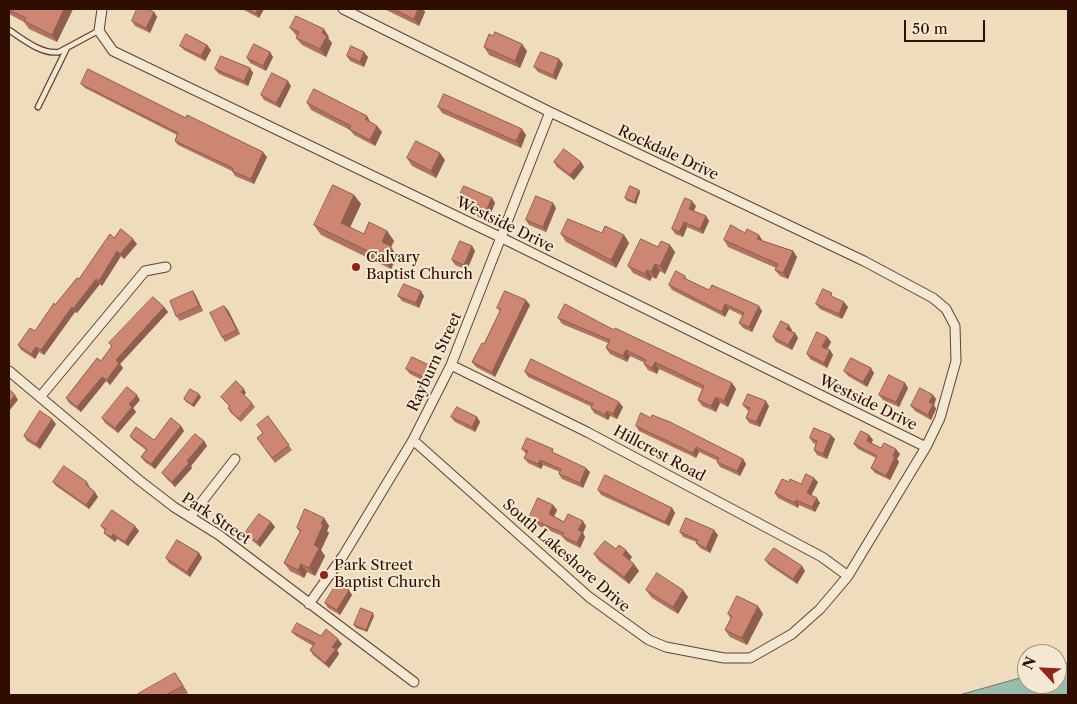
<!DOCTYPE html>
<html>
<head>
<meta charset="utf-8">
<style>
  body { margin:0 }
  #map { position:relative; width:1077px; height:704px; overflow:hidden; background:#efdcbc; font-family:"Libre Caslon Text",serif }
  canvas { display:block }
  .frame { position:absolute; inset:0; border:10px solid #2f0e01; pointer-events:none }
  .north { position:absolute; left:1017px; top:644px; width:50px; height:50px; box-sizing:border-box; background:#f5e8d3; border:1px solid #a6917f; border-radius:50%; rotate:295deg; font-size:14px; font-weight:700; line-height:20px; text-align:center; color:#2f0e01 }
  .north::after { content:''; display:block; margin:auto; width:18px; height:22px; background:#8f2418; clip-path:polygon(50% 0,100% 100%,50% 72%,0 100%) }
  .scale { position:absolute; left:904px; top:20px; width:81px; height:22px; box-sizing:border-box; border:2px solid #2f0e01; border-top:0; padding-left:6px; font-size:15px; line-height:18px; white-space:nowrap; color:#2f0e01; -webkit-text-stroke:4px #f5e8d3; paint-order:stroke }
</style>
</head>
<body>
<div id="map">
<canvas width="1077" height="704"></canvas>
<div class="frame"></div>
<div class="north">N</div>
<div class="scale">50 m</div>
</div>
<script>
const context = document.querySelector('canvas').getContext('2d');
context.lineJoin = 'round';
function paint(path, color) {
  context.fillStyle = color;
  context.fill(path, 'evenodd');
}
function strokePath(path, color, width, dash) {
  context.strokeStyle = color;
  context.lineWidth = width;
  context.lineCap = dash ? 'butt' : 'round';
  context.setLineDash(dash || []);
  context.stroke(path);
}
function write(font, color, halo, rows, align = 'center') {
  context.font = font + ' "Libre Caslon Text",serif';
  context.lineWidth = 4;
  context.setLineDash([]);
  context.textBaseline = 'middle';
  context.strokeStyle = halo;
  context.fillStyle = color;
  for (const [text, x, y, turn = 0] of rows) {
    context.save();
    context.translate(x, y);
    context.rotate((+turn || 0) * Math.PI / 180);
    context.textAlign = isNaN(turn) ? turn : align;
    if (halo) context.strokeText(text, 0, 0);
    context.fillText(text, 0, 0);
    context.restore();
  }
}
const water = new Path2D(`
  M 1068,663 L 1068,695 L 959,695 L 1027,676 L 1027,684 L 1057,684 L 1057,668 Z`);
const lane = new Path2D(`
  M 9,30 C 23,39 42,55 59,52 L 98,31
  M 38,107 L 67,48`);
const street = new Path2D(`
  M 102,9 L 99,31 L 113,51 L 502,238 L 926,447
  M 343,9 L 550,112 L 864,261 L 933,298 L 946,309 L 955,326 L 956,361 L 940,418 L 926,447 L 848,576 L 820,609 L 792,634 L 750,658 L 724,658 L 666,647 L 649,640 L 589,597 L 413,440
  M 451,365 L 587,432 L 822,557 L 848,576
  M 9,371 L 139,480 L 174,507 L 219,535 L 414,682
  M 40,397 L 145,271 L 166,267
  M 190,517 L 235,459
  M 309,604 L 343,556 L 413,440 L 451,365 L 550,112`);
const wall = new Path2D(`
  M 9,9 L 73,9 L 57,42 L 29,29 L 24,22 L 9,14 Z
  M 243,9 L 264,9 L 259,18 L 244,10 Z
  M 384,9 L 423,9 L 425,12 L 419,26 Z
  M 154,12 L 157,17 L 150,33 L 135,26 L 132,21 Z
  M 290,28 L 329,37 L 328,38 L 332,43 L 326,57 L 302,45 L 296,38 L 297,36 L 296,35 Z
  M 493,36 L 527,51 L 520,68 L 489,55 L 484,47 Z
  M 207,45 L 211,50 L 205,61 L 184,50 L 180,46 Z
  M 270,52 L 273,57 L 266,71 L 250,63 L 247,58 Z
  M 347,56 L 368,57 L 364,67 L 350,61 Z
  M 563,64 L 556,80 L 538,72 L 534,67 Z
  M 250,68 L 253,73 L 248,86 L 219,74 L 215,69 Z
  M 81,84 L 186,118 L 267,157 L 254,184 L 235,176 L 232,171 L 178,145 L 175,141 L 177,135 L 85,88 Z
  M 291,86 L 280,108 L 264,100 L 261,95 Z
  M 307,103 L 371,123 L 377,126 L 382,132 L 375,146 L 354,135 L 350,130 L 311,110 Z
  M 438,107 L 526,135 L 521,148 L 442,113 Z
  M 407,158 L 445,160 L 436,178 L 412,166 Z
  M 554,162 L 581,162 L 584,167 L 574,180 L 557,167 Z
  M 639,190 L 640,192 L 636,204 L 627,201 L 625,198 Z
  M 354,195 L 361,204 L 350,227 L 364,234 L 387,231 L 394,241 L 391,247 L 397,256 L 391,269 L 321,235 L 314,225 Z
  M 458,198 L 492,198 L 495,203 L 490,215 L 462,203 Z
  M 696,206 L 694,211 L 706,216 L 709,221 L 703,234 L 687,227 L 683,237 L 675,234 L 672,229 Z
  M 556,208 L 546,232 L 529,225 L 526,220 Z
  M 602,233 L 624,235 L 629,243 L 616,268 L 566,242 L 561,234 Z
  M 114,238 L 137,244 L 124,259 L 121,256 L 102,286 L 100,284 L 77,313 L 75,312 L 44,355 L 39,352 L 35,359 L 21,350 L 18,345 L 35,331 Z
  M 724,240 L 763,241 L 793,251 L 797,257 L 788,279 L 780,276 L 775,270 L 776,268 L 728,247 Z
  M 472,246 L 475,251 L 467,270 L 455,265 L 452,260 Z
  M 658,247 L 675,252 L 665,274 L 660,271 L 656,279 L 652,277 L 650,281 L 633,273 L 628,266 Z
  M 685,276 L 687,280 L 709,290 L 762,311 L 752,332 L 743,328 L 739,323 L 743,316 L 729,309 L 725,317 L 672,290 L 669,285 Z
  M 193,291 L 196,296 L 203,311 L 180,321 L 176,316 Z
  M 398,296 L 424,296 L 419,308 L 402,301 Z
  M 835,298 L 848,307 L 842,319 L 820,309 L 816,304 Z
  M 530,305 L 495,377 L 476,367 L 472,362 L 484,344 L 500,311 L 497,308 Z
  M 164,307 L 168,312 L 120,364 L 123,368 L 110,385 L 106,381 L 81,412 L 69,403 L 66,398 L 101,361 L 112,347 L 109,343 Z
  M 228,310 L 240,334 L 225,342 L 222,337 Z
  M 558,318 L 614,330 L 732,383 L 736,389 L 728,407 L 720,403 L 716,412 L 702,406 L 698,400 L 702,389 L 659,369 L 657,374 L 648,370 L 644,364 L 645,363 L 630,356 L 627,362 L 610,354 L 606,348 L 608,343 L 562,324 Z
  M 792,330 L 791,331 L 795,333 L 798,338 L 792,350 L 776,342 L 773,337 Z
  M 827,337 L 831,342 L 827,349 L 830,350 L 833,355 L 827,368 L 810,359 L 807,354 Z
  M 429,365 L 432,370 L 426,382 L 410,374 L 406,369 Z
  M 844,371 L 874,373 L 867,387 L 848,376 Z
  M 525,372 L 623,407 L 617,419 L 610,416 L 608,420 L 594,413 L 591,408 L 592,407 L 528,377 Z
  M 908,388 L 899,407 L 883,400 L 879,395 Z
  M 246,393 L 244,395 L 252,403 L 255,407 L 241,422 L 230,412 L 228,408 L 229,406 L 221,397 Z
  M 933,395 L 936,399 L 934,405 L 936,409 L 931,420 L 915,411 L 911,406 Z
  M 201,397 L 194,407 L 186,402 L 184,399 Z
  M 140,400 L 133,408 L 136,412 L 118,433 L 105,423 L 102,418 Z
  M 743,405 L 769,406 L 760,427 L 749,423 L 746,418 L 749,411 L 747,410 Z
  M 268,416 L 292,450 L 275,463 L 257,438 L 263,433 Z
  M 451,417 L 477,417 L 480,422 L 475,432 L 455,422 Z
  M 56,424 L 40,449 L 27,441 L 24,436 Z
  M 181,426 L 184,431 L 155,469 L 145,462 L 141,457 L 146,450 L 133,440 L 130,436 L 154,440 Z
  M 636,426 L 743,459 L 746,464 L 740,476 L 720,467 L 717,462 L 718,461 L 699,452 L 696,458 L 639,431 Z
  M 869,435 L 873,440 L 871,443 L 881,448 L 900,454 L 897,459 L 899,462 L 890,480 L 875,473 L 871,468 L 876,458 L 858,449 L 854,444 Z
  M 810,438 L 835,439 L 827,459 L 817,455 L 814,450 L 816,444 L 813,443 Z
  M 204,441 L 207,446 L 191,466 L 192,468 L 175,487 L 166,478 L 162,473 Z
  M 522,449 L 556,454 L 590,472 L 583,488 L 562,479 L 559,474 L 560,472 L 543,465 L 541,469 L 528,463 L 524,458 L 526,454 Z
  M 53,482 L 87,482 L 90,487 L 90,488 L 98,497 L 89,509 L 56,486 Z
  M 789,482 L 801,484 L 818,482 L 811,495 L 820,503 L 815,512 L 799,505 L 798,508 L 778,498 L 775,493 Z
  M 598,490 L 672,508 L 675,513 L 669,526 L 601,495 Z
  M 553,505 L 557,510 L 554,516 L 564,522 L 586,526 L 583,533 L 585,537 L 580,548 L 566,541 L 562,536 L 532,523 L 529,518 Z
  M 324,518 L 329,526 L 327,531 L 329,533 L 321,550 L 325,556 L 315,576 L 307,572 L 304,578 L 290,571 L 284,563 L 300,532 L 297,528 Z
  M 271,522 L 275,527 L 260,547 L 249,538 L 245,533 Z
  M 101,526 L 139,531 L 128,546 L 117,539 L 115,542 L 108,537 L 104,533 L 105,531 Z
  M 680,532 L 718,535 L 710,553 L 700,548 L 696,543 L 697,542 L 683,537 Z
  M 616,549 L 632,557 L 630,560 L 639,571 L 629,584 L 599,561 L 594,554 Z
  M 199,553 L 202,558 L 190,577 L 169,563 L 166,558 Z
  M 765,560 L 805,571 L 797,584 L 769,565 Z
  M 646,590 L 688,597 L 678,614 L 652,598 Z
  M 352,595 L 340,615 L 328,608 L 325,603 Z
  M 728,614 L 763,614 L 747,645 L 730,637 L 725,630 L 731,619 Z
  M 374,616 L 367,632 L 356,628 L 354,625 Z
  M 292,632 L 321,636 L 342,644 L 337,650 L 339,654 L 329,668 L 313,655 L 310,650 L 313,646 L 296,636 Z
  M 180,680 L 188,693 L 184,695 L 139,695 Z`);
const shadedWall = new Path2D(`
  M 64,9 L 73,9 L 57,42 L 52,35 Z
  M 258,9 L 264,9 L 259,18 L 256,13 Z
  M 418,9 L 423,9 L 425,12 L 419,26 L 414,19 Z
  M 154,12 L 157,17 L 150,33 L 146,28 Z
  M 324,29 L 329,37 L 328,38 L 332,43 L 326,57 L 320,49 L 322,33 Z
  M 522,44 L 527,51 L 520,68 L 515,61 Z
  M 207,45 L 211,50 L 205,61 L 201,56 Z
  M 270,52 L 273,57 L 266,71 L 263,66 Z
  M 364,52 L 368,57 L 364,67 L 360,62 Z
  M 559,59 L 563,64 L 556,80 L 553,75 Z
  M 250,68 L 253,73 L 248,86 L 244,81 Z
  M 288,81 L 291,86 L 280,108 L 276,103 Z
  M 367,116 L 371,123 L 365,119 Z
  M 377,126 L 382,132 L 375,146 L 370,140 Z
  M 522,129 L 526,135 L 521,148 L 516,141 Z
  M 263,152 L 267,157 L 254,184 L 251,179 Z
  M 440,153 L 445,160 L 436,178 L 431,171 Z
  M 581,162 L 584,167 L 574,180 L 570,175 Z
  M 639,190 L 640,192 L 636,204 L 634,202 Z
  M 354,195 L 361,204 L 348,232 L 341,223 Z
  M 492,198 L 495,203 L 490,215 L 486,210 Z
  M 692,201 L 696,206 L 692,214 L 689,209 Z
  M 553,203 L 556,208 L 546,232 L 543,227 Z
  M 706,216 L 709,221 L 703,234 L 700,229 Z
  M 684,222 L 687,227 L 683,237 L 679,232 Z
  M 387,231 L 394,241 L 391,247 L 397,256 L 391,269 L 384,259 L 382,242 Z
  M 624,235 L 629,243 L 616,268 L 611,260 Z
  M 759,235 L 763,241 L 757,239 Z
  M 133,239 L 137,244 L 124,259 L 120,254 Z
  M 670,245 L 675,252 L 665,274 L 660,266 Z
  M 472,246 L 475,251 L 467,270 L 464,265 Z
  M 117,251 L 121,256 L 102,286 L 99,281 Z
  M 793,251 L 797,257 L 788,279 L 783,273 Z
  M 655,264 L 660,271 L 656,279 L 651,272 Z
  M 647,270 L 652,277 L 650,281 L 645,274 Z
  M 96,279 L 100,284 L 77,313 L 73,309 Z
  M 193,291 L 196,296 L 203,311 L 199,306 Z
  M 421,291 L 424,296 L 419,308 L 416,303 Z
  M 526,300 L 530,305 L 495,377 L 492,372 Z
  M 844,302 L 848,307 L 842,319 L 839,314 Z
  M 725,304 L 729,309 L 725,317 L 722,312 Z
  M 224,306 L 228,310 L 240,334 L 237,330 Z
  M 759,306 L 762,311 L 752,332 L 749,327 Z
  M 72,307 L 75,312 L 44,355 L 41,350 Z
  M 164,307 L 168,312 L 120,364 L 123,368 L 110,385 L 107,380 L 116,360 Z
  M 789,325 L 792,330 L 790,334 L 786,329 Z
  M 795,333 L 798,338 L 792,350 L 788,345 Z
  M 827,337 L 831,342 L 826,352 L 822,347 Z
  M 36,347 L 39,352 L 35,359 L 31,354 Z
  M 626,350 L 630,356 L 627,362 L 623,356 Z
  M 830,350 L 833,355 L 827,368 L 824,363 Z
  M 655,362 L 659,369 L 657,374 L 652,368 Z
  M 429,365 L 432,370 L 426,382 L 423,377 Z
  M 871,368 L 874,373 L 867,387 L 863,382 Z
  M 102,377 L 106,381 L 81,412 L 77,407 Z
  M 732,383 L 736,389 L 728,407 L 724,401 Z
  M 905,383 L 908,388 L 899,407 L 896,402 Z
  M 244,389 L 246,393 L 243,396 L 241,392 Z
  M 199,394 L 201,397 L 194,407 L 192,405 Z
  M 15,395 L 18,400 L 9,411 L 9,402 Z
  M 137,395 L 140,400 L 133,408 L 136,412 L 118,433 L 115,428 L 129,404 Z
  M 933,395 L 936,399 L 934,405 L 936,409 L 931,420 L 928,415 L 929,402 Z
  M 716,397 L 720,403 L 716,412 L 711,406 Z
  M 766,401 L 769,406 L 760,427 L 756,422 Z
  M 619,402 L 623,407 L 617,419 L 613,414 Z
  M 607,411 L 610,416 L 608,420 L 605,415 Z
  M 477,417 L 480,422 L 475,432 L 472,427 Z
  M 52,419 L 56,424 L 40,449 L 36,444 Z
  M 181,426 L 184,431 L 155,469 L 151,464 Z
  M 831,435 L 835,439 L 827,459 L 823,454 Z
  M 869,435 L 873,440 L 870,446 L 867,441 Z
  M 204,441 L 207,446 L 191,466 L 192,468 L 175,487 L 172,482 L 187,461 Z
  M 696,447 L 699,452 L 696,458 L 693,453 Z
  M 896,449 L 900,454 L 897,459 L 899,462 L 890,480 L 886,476 Z
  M 743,459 L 746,464 L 740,476 L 737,471 Z
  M 540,460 L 543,465 L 541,469 L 538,464 Z
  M 586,468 L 590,472 L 583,488 L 580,483 Z
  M 814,478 L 818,482 L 810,498 L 807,493 Z
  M 95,492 L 98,497 L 89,509 L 86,505 Z
  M 817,498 L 820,503 L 815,512 L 812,507 Z
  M 796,500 L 799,505 L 798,508 L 795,503 Z
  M 553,505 L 557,510 L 553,519 L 549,514 Z
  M 672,508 L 675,513 L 669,526 L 665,522 Z
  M 324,518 L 329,526 L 327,531 L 329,533 L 321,550 L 325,556 L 315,576 L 309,568 L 314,545 Z
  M 583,521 L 586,526 L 583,533 L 585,537 L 580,548 L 577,543 L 578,530 Z
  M 271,522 L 275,527 L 260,547 L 257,542 Z
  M 135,526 L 139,531 L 128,546 L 125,542 Z
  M 714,530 L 718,535 L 710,553 L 706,548 Z
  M 113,534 L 117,539 L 115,542 L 111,537 Z
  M 626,550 L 632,557 L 628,562 L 623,555 Z
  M 199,553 L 202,558 L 190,577 L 187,572 Z
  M 301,564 L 307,572 L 304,578 L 298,570 Z
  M 634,564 L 639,571 L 629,584 L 624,577 Z
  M 802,566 L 805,571 L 797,584 L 793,579 Z
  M 349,590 L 352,595 L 340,615 L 337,610 Z
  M 683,590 L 688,597 L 678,614 L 673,607 Z
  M 758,606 L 763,614 L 747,645 L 742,638 Z
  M 373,613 L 374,616 L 367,632 L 366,630 Z
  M 338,639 L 342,644 L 337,650 L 339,654 L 329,668 L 325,663 L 332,647 Z`);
const building = new Path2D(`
  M 9,9 L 64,9 L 52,35 L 24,21 L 26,18 L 9,10 Z
  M 137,9 L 146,9 L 154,12 L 146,28 L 132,21 Z
  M 248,9 L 258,9 L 256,13 Z
  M 394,9 L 418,9 L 414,19 Z
  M 296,16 L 324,29 L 322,33 L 327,36 L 320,49 L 296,38 L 299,32 L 290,28 Z
  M 495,32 L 522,44 L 515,61 L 484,47 L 489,34 L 493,36 Z
  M 186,34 L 207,45 L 201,56 L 180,46 Z
  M 254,44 L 270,52 L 263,66 L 247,58 Z
  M 351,46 L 364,52 L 360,62 L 347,56 Z
  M 541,52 L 559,59 L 553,75 L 534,67 Z
  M 221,56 L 250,68 L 244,81 L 215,69 Z
  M 88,69 L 186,118 L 187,115 L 263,152 L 251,179 L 232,171 L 233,168 L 175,141 L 178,133 L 81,84 Z
  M 272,73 L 288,81 L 276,103 L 261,95 Z
  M 314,89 L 367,116 L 365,119 L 377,126 L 370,140 L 349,129 L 351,126 L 307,103 Z
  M 444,94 L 522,129 L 516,141 L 438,107 Z
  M 416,141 L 440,153 L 431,171 L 407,158 Z
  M 564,149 L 581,162 L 570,175 L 554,162 Z
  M 333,185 L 354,195 L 341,223 L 364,234 L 369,222 L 387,231 L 382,242 L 391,246 L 384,259 L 314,225 Z
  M 464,186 L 492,198 L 486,210 L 458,198 Z
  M 630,186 L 639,190 L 634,202 L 625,198 Z
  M 536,196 L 553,203 L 543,227 L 526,220 Z
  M 685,198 L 692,201 L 689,209 L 706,216 L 700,229 L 684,222 L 679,232 L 672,229 Z
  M 568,219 L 602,233 L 605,226 L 624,235 L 611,260 L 561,234 Z
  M 731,225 L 745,233 L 747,229 L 759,235 L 757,239 L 793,251 L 783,273 L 775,270 L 778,264 L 724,240 Z
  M 121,229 L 133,239 L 120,254 L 117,251 L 99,281 L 96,279 L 73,309 L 72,307 L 41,350 L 36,347 L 31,354 L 18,345 L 30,328 L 35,331 L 54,303 L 55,305 L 77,278 L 79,279 L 110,234 L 114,238 Z
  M 641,239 L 658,247 L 661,241 L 670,245 L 660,266 L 655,264 L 651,272 L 647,270 L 645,274 L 628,266 Z
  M 460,241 L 472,246 L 464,265 L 452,260 Z
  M 676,271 L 685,276 L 684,278 L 709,290 L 712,285 L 759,306 L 749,327 L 739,323 L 744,313 L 725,304 L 722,312 L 669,285 Z
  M 404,284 L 421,291 L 416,303 L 398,296 Z
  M 823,289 L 832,293 L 831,296 L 844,302 L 839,314 L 816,304 Z
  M 193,291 L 199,306 L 176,316 L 170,301 Z
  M 505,291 L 526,300 L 492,372 L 472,362 L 482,343 L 484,344 L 501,309 L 497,308 Z
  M 153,297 L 164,307 L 116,360 L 119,363 L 107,380 L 102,377 L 77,407 L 66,398 L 97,358 L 101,361 L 112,346 L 109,343 Z
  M 565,304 L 614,330 L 615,328 L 732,383 L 724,401 L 716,397 L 711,406 L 698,400 L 704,386 L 655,362 L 652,368 L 644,364 L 646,360 L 626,350 L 623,356 L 606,348 L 610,340 L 558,318 Z
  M 224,306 L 237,330 L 222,337 L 210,313 Z
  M 781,321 L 789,325 L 786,329 L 795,333 L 788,345 L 773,337 Z
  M 817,332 L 827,337 L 822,347 L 830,350 L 824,363 L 807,354 Z
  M 412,357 L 429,365 L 423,377 L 406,369 Z
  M 851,358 L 871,368 L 863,382 L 844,371 Z
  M 531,359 L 619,402 L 613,414 L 607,411 L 605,415 L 591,408 L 593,404 L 525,372 Z
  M 889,375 L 905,383 L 896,402 L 879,395 Z
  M 236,381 L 244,389 L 241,392 L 252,403 L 238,419 L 228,408 L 230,406 L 221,397 Z
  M 127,387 L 137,395 L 129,404 L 132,407 L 115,428 L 102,418 Z
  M 920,388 L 933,395 L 929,402 L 933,404 L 928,415 L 911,406 Z
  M 9,389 L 15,395 L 9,402 Z
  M 190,389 L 199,394 L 192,405 L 184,399 Z
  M 748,394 L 766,401 L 756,422 L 746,418 L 750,408 L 743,405 Z
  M 457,407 L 477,417 L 472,427 L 451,417 Z
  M 40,411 L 52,419 L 36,444 L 24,436 Z
  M 641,413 L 651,418 L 652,415 L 670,422 L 743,459 L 737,471 L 717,462 L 719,458 L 696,447 L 693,453 L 636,426 Z
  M 268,416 L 289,445 L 272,458 L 257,438 L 263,433 L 257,425 Z
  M 171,418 L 181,426 L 151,464 L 141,457 L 147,449 L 130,436 L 136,427 L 154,440 Z
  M 814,428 L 831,435 L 823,454 L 814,450 L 817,441 L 810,438 Z
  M 861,431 L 869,435 L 867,441 L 881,448 L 884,443 L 896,449 L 893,456 L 895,457 L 886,476 L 871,468 L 877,456 L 854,444 Z
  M 195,434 L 204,441 L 187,461 L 189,463 L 172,482 L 162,473 Z
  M 527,438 L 553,449 L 552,452 L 586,468 L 580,483 L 559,474 L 561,469 L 540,460 L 538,464 L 524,458 L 528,451 L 522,449 Z
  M 64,466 L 87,482 L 86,485 L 95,492 L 86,505 L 53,482 Z
  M 806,474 L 814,478 L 807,493 L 817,498 L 812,507 L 796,500 L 795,503 L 775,493 L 782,479 L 789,482 L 790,479 L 801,484 Z
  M 605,475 L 672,508 L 665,522 L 598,490 Z
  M 538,498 L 553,505 L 549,514 L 564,522 L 568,514 L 583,521 L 578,530 L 582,532 L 577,543 L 562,536 L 564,533 L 529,518 Z
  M 305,509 L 324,518 L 321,524 L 323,525 L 314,545 L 319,548 L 309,568 L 301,564 L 298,570 L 284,563 L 301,530 L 297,528 Z
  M 112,510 L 135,526 L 125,542 L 113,534 L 111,537 L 104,533 L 106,529 L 101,526 Z
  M 259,514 L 271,522 L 257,542 L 245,533 Z
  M 686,518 L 714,530 L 706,548 L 696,543 L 698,540 L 680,532 Z
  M 177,540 L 199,553 L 187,572 L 166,558 Z
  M 605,541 L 616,549 L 619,545 L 626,550 L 623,555 L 634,564 L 624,577 L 594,554 Z
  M 774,548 L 802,566 L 793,579 L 765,560 Z
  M 657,573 L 683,590 L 673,607 L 646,590 Z
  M 337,583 L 349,590 L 337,610 L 325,603 Z
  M 737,596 L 758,606 L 742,638 L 725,630 L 732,616 L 728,614 Z
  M 361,608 L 373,613 L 366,630 L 354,625 Z
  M 297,623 L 321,636 L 326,629 L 338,639 L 332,647 L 336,649 L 325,663 L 310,650 L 315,643 L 292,632 Z
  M 175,673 L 183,686 L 166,695 L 139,695 L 138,694 Z`);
const markers = [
  [356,267,5,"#8f2418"],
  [324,575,5,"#8f2418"]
];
const streetNames = [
  ["Rockdale Drive",668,153,25],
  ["Westside Drive",505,225,26],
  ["Rayburn Street",435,362,-65],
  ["Westside Drive",868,403,26],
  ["Hillcrest Road",659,454,28],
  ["Park Street",216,519,34],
  ["South Lakeshore Drive",566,556,41]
];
const poiNames = [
  ["Calvary",366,258],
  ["Baptist Church",366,275],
  ["Park Street",334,566],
  ["Baptist Church",334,583]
];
paint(water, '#9abcae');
strokePath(water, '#6f7669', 1);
strokePath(lane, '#5f4230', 7);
strokePath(street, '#5f4230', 11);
strokePath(lane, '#f5e8d3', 4.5);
strokePath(street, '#f5e8d3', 9);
paint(wall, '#b07361');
paint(shadedWall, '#905e4f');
paint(building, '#cd8671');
strokePath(building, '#905e4f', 1);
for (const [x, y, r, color] of markers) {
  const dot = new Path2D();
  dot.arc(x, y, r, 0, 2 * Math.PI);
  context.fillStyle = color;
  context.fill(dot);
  strokePath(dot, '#f5e8d3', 2);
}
write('15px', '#2f0e01', '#f5e8d3', streetNames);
write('15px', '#2f0e01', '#f5e8d3', poiNames, 'left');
</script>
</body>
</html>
